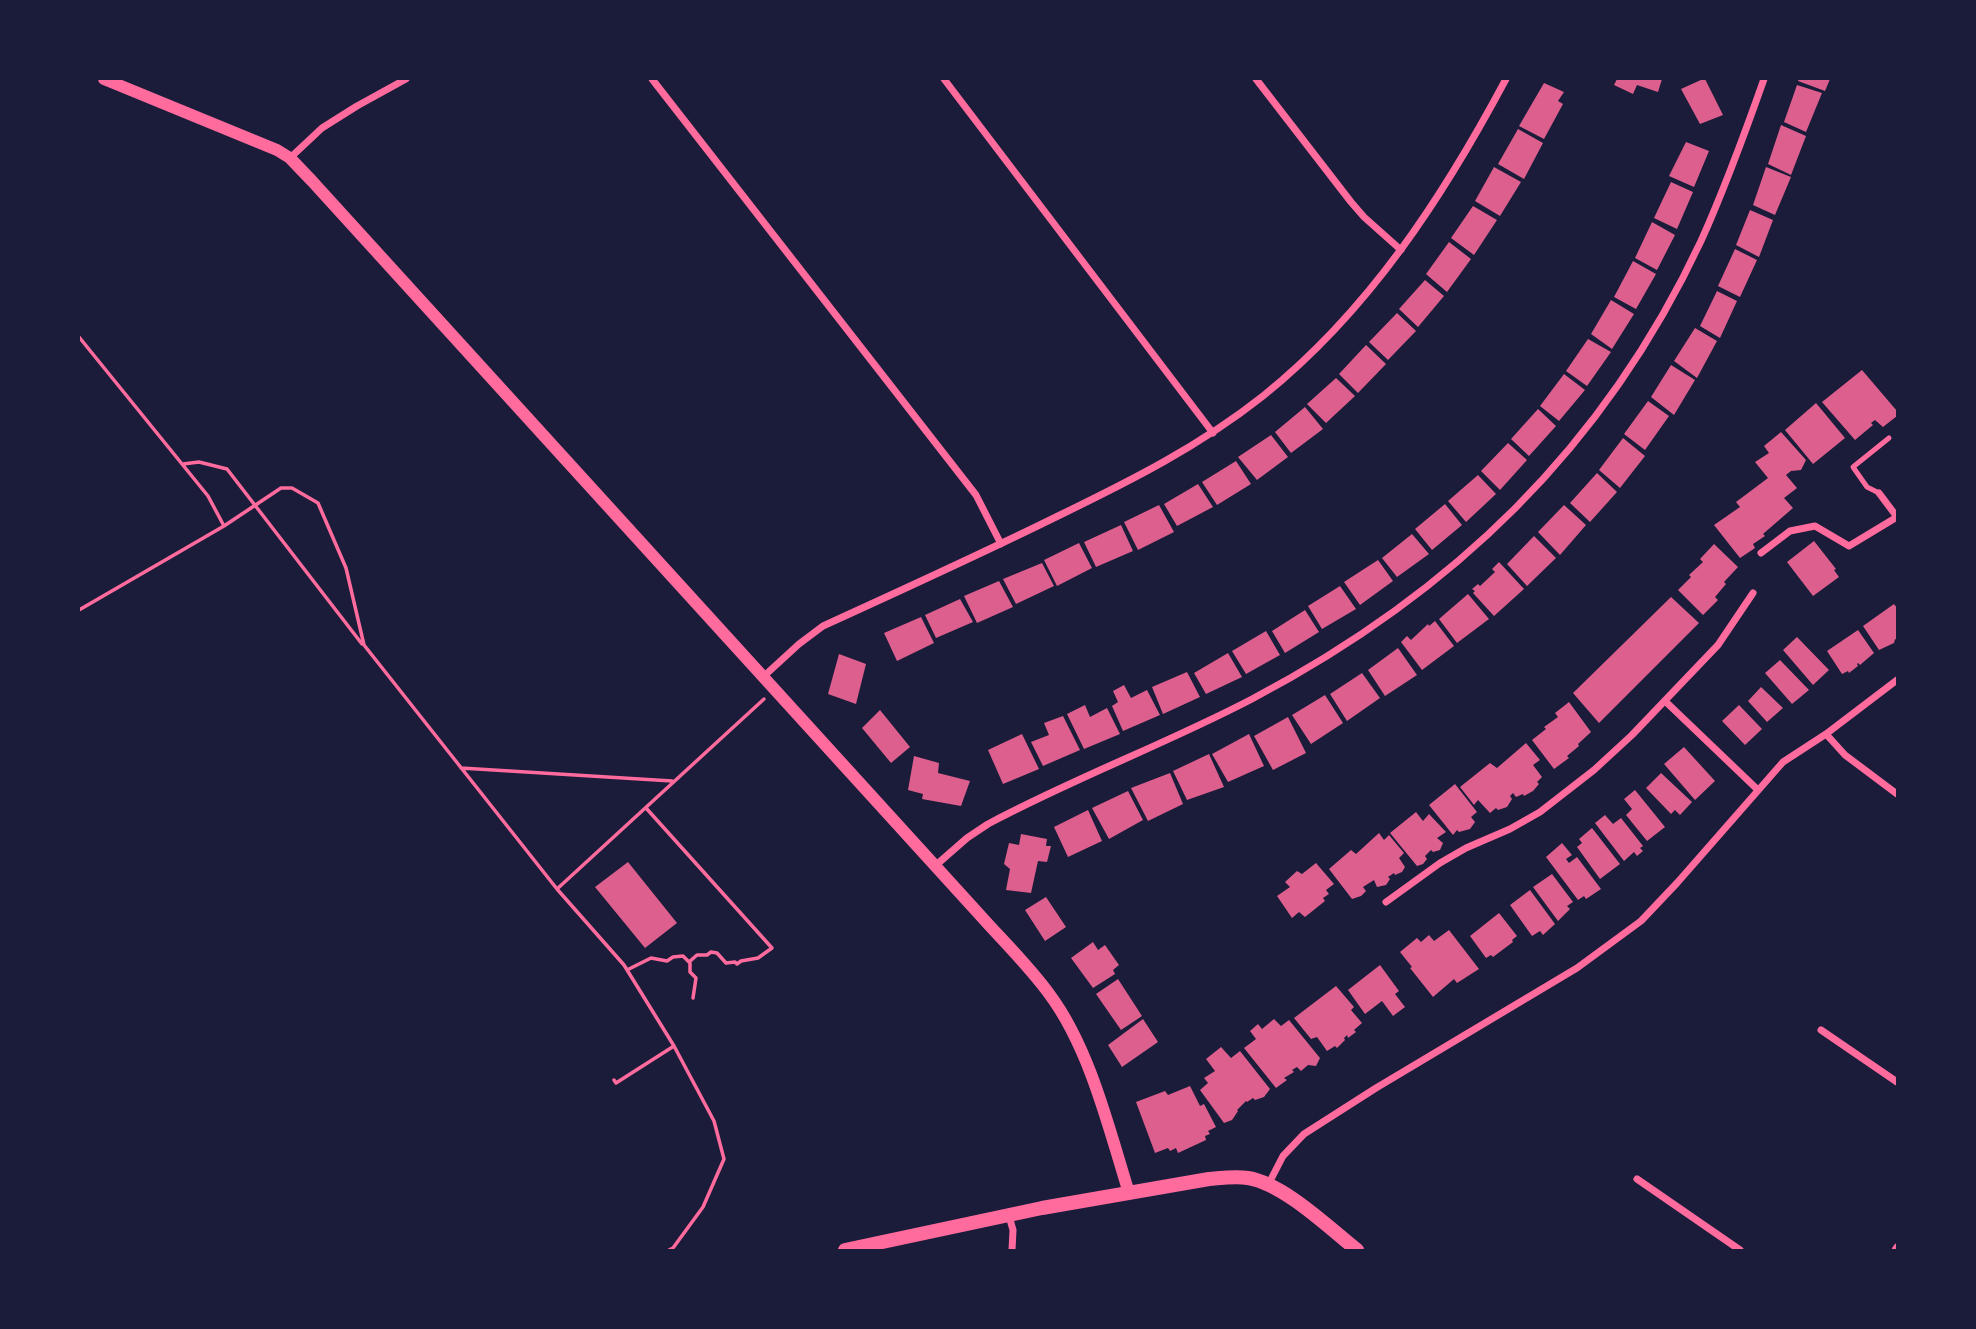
<!DOCTYPE html>
<html>
<head>
<meta charset="utf-8">
<style>
  body { margin:0 }
  #map { position:relative; width:1976px; height:1329px; overflow:hidden; background:#1b1b3a; font-family:Inter,sans-serif }
  canvas { display:block }
  .frame { position:absolute; inset:0; border:80px solid #1b1b3a; pointer-events:none }
</style>
</head>
<body>
<div id="map">
<canvas width="1976" height="1329"></canvas>
<div class="frame"></div>
</div>
<script>
const context = document.querySelector('canvas').getContext('2d');
context.lineJoin = 'round';
function paint(path, color) {
  context.fillStyle = color;
  context.fill(path, 'evenodd');
}
function strokePath(path, color, width, dash) {
  context.strokeStyle = color;
  context.lineWidth = width;
  context.lineCap = dash ? 'butt' : 'round';
  context.setLineDash(dash || []);
  context.stroke(path);
}
const building = new Path2D(`
  M 1617,79 L 1662,79 L 1658,92 L 1637,85 L 1633,94 L 1614,85 Z
  M 1703,79 L 1705,79 L 1723,115 L 1700,124 L 1681,89 Z
  M 1799,79 L 1830,79 L 1825,91 L 1798,81 Z
  M 1544,83 L 1564,92 L 1558,101 L 1563,104 L 1544,139 L 1519,126 Z
  M 1797,85 L 1822,93 L 1806,132 L 1784,122 Z
  M 1781,125 L 1806,136 L 1791,175 L 1768,164 Z
  M 1518,129 L 1543,143 L 1524,179 L 1498,164 Z
  M 1686,142 L 1709,151 L 1694,187 L 1669,176 Z
  M 1494,167 L 1521,182 L 1500,216 L 1475,201 Z
  M 1766,167 L 1791,177 L 1775,215 L 1753,205 Z
  M 1671,182 L 1693,192 L 1677,229 L 1654,218 Z
  M 1473,206 L 1497,220 L 1474,255 L 1451,238 Z
  M 1750,210 L 1773,220 L 1759,257 L 1736,245 Z
  M 1652,222 L 1675,235 L 1657,270 L 1635,258 Z
  M 1449,242 L 1471,259 L 1447,292 L 1426,274 Z
  M 1735,249 L 1757,260 L 1740,297 L 1718,286 Z
  M 1633,261 L 1656,274 L 1636,309 L 1614,297 Z
  M 1425,280 L 1444,296 L 1418,327 L 1399,309 Z
  M 1717,291 L 1737,301 L 1720,338 L 1700,326 Z
  M 1611,300 L 1634,314 L 1612,349 L 1591,334 Z
  M 1397,313 L 1416,331 L 1388,360 L 1369,342 Z
  M 1695,328 L 1717,341 L 1697,378 L 1674,361 Z
  M 1588,339 L 1611,352 L 1587,386 L 1566,371 Z
  M 1366,345 L 1386,364 L 1358,393 L 1339,374 Z
  M 1671,365 L 1695,380 L 1674,415 L 1651,397 Z
  M 1862,370 L 1897,411 L 1897,416 L 1883,427 L 1875,420 L 1871,423 L 1873,425 L 1855,440 L 1822,402 Z
  M 1564,374 L 1585,390 L 1559,421 L 1540,406 Z
  M 1336,378 L 1355,396 L 1326,423 L 1307,404 Z
  M 1648,401 L 1669,416 L 1645,450 L 1624,434 Z
  M 1816,403 L 1845,438 L 1813,464 L 1785,430 Z
  M 1305,407 L 1323,429 L 1291,453 L 1275,432 Z
  M 1538,409 L 1556,426 L 1529,456 L 1511,439 Z
  M 1781,432 L 1806,460 L 1801,470 L 1791,471 L 1786,475 L 1797,488 L 1784,498 L 1793,508 L 1763,534 L 1765,536 L 1753,544 L 1755,548 L 1740,558 L 1714,525 L 1740,507 L 1736,502 L 1768,478 L 1755,462 L 1769,453 L 1764,446 Z
  M 1271,435 L 1288,457 L 1257,480 L 1238,457 Z
  M 1623,438 L 1645,456 L 1620,488 L 1599,470 Z
  M 1508,443 L 1527,460 L 1500,490 L 1481,471 Z
  M 1236,461 L 1251,484 L 1217,505 L 1202,482 Z
  M 1597,473 L 1617,492 L 1590,522 L 1570,503 Z
  M 1478,475 L 1496,494 L 1466,522 L 1448,501 Z
  M 1198,484 L 1213,507 L 1177,526 L 1164,504 Z
  M 1445,504 L 1462,525 L 1432,550 L 1415,529 Z
  M 1159,505 L 1174,532 L 1138,550 L 1124,522 Z
  M 1564,505 L 1586,525 L 1560,555 L 1538,532 Z
  M 1121,525 L 1133,551 L 1096,567 L 1084,542 Z
  M 1412,534 L 1429,554 L 1397,577 L 1382,558 Z
  M 1534,536 L 1556,558 L 1527,586 L 1507,564 Z
  M 1814,541 L 1836,569 L 1834,570 L 1839,577 L 1813,596 L 1787,562 Z
  M 1079,543 L 1092,568 L 1057,586 L 1044,560 Z
  M 1714,544 L 1738,567 L 1724,582 L 1726,584 L 1715,597 L 1718,600 L 1703,615 L 1678,590 L 1691,577 L 1689,575 L 1703,562 L 1700,559 Z
  M 1378,560 L 1393,581 L 1360,605 L 1344,582 Z
  M 1499,562 L 1524,589 L 1494,616 L 1473,593 L 1475,591 L 1472,589 L 1478,584 L 1480,586 L 1495,572 L 1492,569 Z
  M 1042,563 L 1054,586 L 1016,604 L 1003,579 Z
  M 999,581 L 1013,607 L 977,623 L 964,596 Z
  M 1340,586 L 1356,609 L 1322,629 L 1308,606 Z
  M 1468,594 L 1489,619 L 1457,643 L 1439,619 Z
  M 1671,597 L 1699,623 L 1599,723 L 1573,693 Z
  M 960,599 L 973,622 L 936,638 L 925,615 Z
  M 1894,604 L 1897,608 L 1897,640 L 1895,639 L 1894,643 L 1879,650 L 1863,626 Z
  M 1305,610 L 1319,632 L 1285,653 L 1272,631 Z
  M 921,617 L 934,643 L 897,661 L 884,633 Z
  M 1435,621 L 1454,646 L 1422,670 L 1401,642 L 1407,636 L 1411,640 L 1428,624 L 1429,626 Z
  M 1858,630 L 1874,653 L 1860,665 L 1858,663 L 1857,664 L 1858,666 L 1849,673 L 1848,671 L 1842,674 L 1827,651 Z
  M 1266,631 L 1280,655 L 1246,674 L 1232,651 Z
  M 1797,637 L 1829,670 L 1813,685 L 1783,650 Z
  M 1398,648 L 1417,675 L 1385,696 L 1368,670 Z
  M 1228,653 L 1242,677 L 1206,694 L 1194,673 Z
  M 839,654 L 866,664 L 856,704 L 828,694 Z
  M 1780,660 L 1809,690 L 1792,704 L 1765,673 Z
  M 1187,672 L 1200,697 L 1163,714 L 1152,687 Z
  M 1362,673 L 1380,698 L 1347,721 L 1330,694 Z
  M 1124,685 L 1131,698 L 1147,690 L 1160,715 L 1123,731 L 1112,706 L 1118,702 L 1113,691 Z
  M 1761,687 L 1783,708 L 1767,722 L 1748,701 Z
  M 1325,695 L 1343,723 L 1311,744 L 1292,715 Z
  M 1569,702 L 1591,732 L 1578,744 L 1579,746 L 1567,756 L 1569,758 L 1554,769 L 1532,740 L 1546,729 L 1544,727 L 1558,717 L 1555,713 Z
  M 1085,705 L 1090,717 L 1107,708 L 1120,734 L 1084,749 L 1067,714 Z
  M 1739,705 L 1762,729 L 1745,745 L 1722,721 Z
  M 880,710 L 910,747 L 891,763 L 862,728 Z
  M 1063,716 L 1080,750 L 1043,766 L 1031,742 L 1049,735 L 1044,723 Z
  M 1288,717 L 1306,753 L 1273,770 L 1254,736 Z
  M 1022,734 L 1039,769 L 1003,784 L 988,750 Z
  M 1249,734 L 1264,766 L 1228,782 L 1212,754 Z
  M 1526,743 L 1540,760 L 1533,765 L 1542,777 L 1537,782 L 1539,784 L 1533,791 L 1524,796 L 1523,794 L 1516,797 L 1513,793 L 1510,796 L 1512,799 L 1507,807 L 1498,810 L 1496,808 L 1490,813 L 1478,800 L 1474,805 L 1460,787 L 1490,763 L 1497,768 Z
  M 1684,747 L 1715,781 L 1695,800 L 1664,764 Z
  M 1209,754 L 1224,787 L 1187,800 L 1173,771 Z
  M 914,756 L 939,763 L 938,773 L 970,781 L 961,806 L 922,799 L 923,794 L 908,790 Z
  M 1170,773 L 1183,804 L 1148,821 L 1131,788 Z
  M 1661,773 L 1692,802 L 1680,815 L 1675,810 L 1671,814 L 1646,788 Z
  M 1455,784 L 1477,812 L 1471,817 L 1475,822 L 1470,829 L 1459,832 L 1457,830 L 1453,835 L 1429,805 Z
  M 1635,790 L 1665,827 L 1647,841 L 1626,815 L 1632,809 L 1624,799 Z
  M 1128,791 L 1143,820 L 1109,839 L 1092,808 Z
  M 1088,810 L 1102,841 L 1068,857 L 1054,827 Z
  M 1416,812 L 1423,821 L 1429,814 L 1446,832 L 1437,838 L 1443,843 L 1440,850 L 1433,852 L 1431,850 L 1425,856 L 1427,859 L 1423,864 L 1417,866 L 1390,833 Z
  M 1605,815 L 1613,824 L 1621,818 L 1643,846 L 1640,848 L 1643,851 L 1637,856 L 1634,852 L 1624,861 L 1595,823 Z
  M 1592,828 L 1620,864 L 1600,879 L 1577,847 L 1582,843 L 1579,839 Z
  M 1379,833 L 1384,840 L 1389,835 L 1404,853 L 1399,858 L 1405,867 L 1402,872 L 1395,875 L 1394,873 L 1388,877 L 1390,879 L 1386,885 L 1377,887 L 1374,880 L 1363,887 L 1366,891 L 1361,896 L 1352,899 L 1329,869 L 1351,850 L 1356,854 Z
  M 1021,834 L 1047,839 L 1046,846 L 1051,846 L 1047,862 L 1038,861 L 1031,893 L 1006,890 L 1010,869 L 1004,864 L 1009,843 L 1019,845 Z
  M 1562,843 L 1572,855 L 1566,859 L 1569,863 L 1577,857 L 1601,889 L 1586,899 L 1584,896 L 1578,900 L 1546,857 Z
  M 628,862 L 677,923 L 645,948 L 595,887 Z
  M 1316,863 L 1334,884 L 1326,890 L 1329,894 L 1323,898 L 1325,901 L 1305,917 L 1299,912 L 1292,918 L 1277,896 L 1290,887 L 1285,882 L 1297,871 L 1302,874 Z
  M 1552,874 L 1573,902 L 1567,906 L 1570,909 L 1558,921 L 1533,887 Z
  M 1530,890 L 1555,924 L 1543,935 L 1540,931 L 1532,936 L 1510,905 Z
  M 1046,897 L 1066,927 L 1045,941 L 1025,910 Z
  M 1499,913 L 1517,936 L 1512,940 L 1513,942 L 1493,957 L 1491,955 L 1486,958 L 1470,936 Z
  M 1449,930 L 1479,969 L 1457,983 L 1454,979 L 1433,997 L 1410,968 L 1412,967 L 1400,952 L 1417,938 L 1421,942 L 1429,935 L 1434,941 Z
  M 1093,942 L 1098,950 L 1105,945 L 1119,965 L 1113,970 L 1115,974 L 1093,988 L 1071,958 Z
  M 1380,965 L 1399,991 L 1395,994 L 1405,1007 L 1393,1016 L 1382,1001 L 1365,1014 L 1348,990 Z
  M 1118,979 L 1142,1016 L 1121,1030 L 1096,994 Z
  M 1336,986 L 1354,1007 L 1351,1010 L 1362,1023 L 1354,1030 L 1356,1032 L 1348,1038 L 1347,1035 L 1344,1038 L 1345,1040 L 1337,1048 L 1335,1046 L 1327,1051 L 1317,1037 L 1311,1039 L 1294,1018 Z
  M 1143,1019 L 1158,1042 L 1122,1067 L 1108,1045 Z
  M 1274,1019 L 1281,1026 L 1289,1020 L 1320,1058 L 1316,1066 L 1308,1065 L 1301,1071 L 1297,1067 L 1292,1070 L 1294,1072 L 1284,1078 L 1287,1080 L 1276,1088 L 1244,1048 L 1256,1039 L 1250,1031 L 1258,1024 L 1262,1029 Z
  M 1221,1047 L 1231,1058 L 1240,1051 L 1270,1089 L 1264,1097 L 1255,1100 L 1253,1098 L 1247,1102 L 1246,1101 L 1237,1110 L 1238,1111 L 1232,1120 L 1224,1123 L 1200,1090 L 1208,1083 L 1204,1078 L 1215,1071 L 1206,1059 Z
  M 1190,1086 L 1200,1106 L 1204,1104 L 1216,1127 L 1208,1131 L 1210,1134 L 1205,1136 L 1206,1140 L 1178,1153 L 1176,1148 L 1170,1151 L 1168,1148 L 1155,1153 L 1136,1102 L 1165,1091 L 1168,1095 Z`);
const path = new Path2D(`
  M 79,337 L 208,496 L 224,526
  M 183,464 L 199,462 L 227,469 L 362,644
  M 79,610 L 224,526 L 281,488 L 292,488 L 318,503 L 346,568 L 364,645 L 557,889 L 624,965 L 674,1046 L 714,1121 L 724,1159 L 703,1207 L 673,1248 L 669,1250
  M 461,768 L 672,781
  M 646,808 L 772,948 L 758,958 L 741,961 L 737,964 L 735,962 L 726,963 L 717,953 L 711,952 L 707,955 L 697,955 L 689,962
  M 557,889 L 764,699
  M 627,970 L 651,958 L 667,961 L 673,957 L 683,956 L 690,963 L 690,972 L 696,978 L 693,998
  M 614,1080 L 616,1083 L 674,1046`);
const service = new Path2D(`
  M 1879,493 L 1867,487 L 1853,467 L 1889,438`);
const minor = new Path2D(`
  M 652,79 L 976,495 L 1001,544
  M 944,79 L 1213,433
  M 1256,79 L 1351,202 L 1364,217 L 1401,250
  M 290,158 L 322,128 L 357,106 L 406,79
  M 1761,553 L 1790,531 L 1815,526 L 1849,546 L 1897,517 L 1879,493
  M 763,677 L 799,644 L 823,626 C 902,590 981,554 1058,516 C 1130,481 1200,446 1263,396 C 1369,311 1443,197 1506,79
  M 1665,701 L 1758,790
  M 1826,734 L 1845,755 L 1897,794
  M 935,866 L 967,838 L 988,824 C 1074,778 1166,744 1252,699 C 1453,593 1604,448 1701,241 C 1725,188 1745,133 1764,79
  M 1386,902 L 1440,863 L 1466,848 L 1510,829 L 1540,812 L 1594,770 L 1632,735 L 1718,645 L 1753,593
  M 1821,1030 L 1897,1082
  M 1637,1179 L 1740,1250
  M 1268,1185 L 1283,1156 L 1304,1134 L 1376,1088 L 1577,968 L 1641,921 L 1677,883 L 1783,762 L 1826,734 L 1897,680
  M 1009,1216 L 1013,1230 L 1012,1250
  M 1895,1250 L 1897,1247`);
const tertiary = new Path2D(`
  M 104,79 L 277,150 L 290,158 L 312,181 L 979,914 C 1003,941 1029,966 1050,995 C 1090,1049 1109,1129 1129,1193`);
const secondary = new Path2D(`
  M 845,1250 L 1042,1208 L 1209,1179 C 1222,1178 1235,1176 1248,1178 C 1284,1184 1328,1227 1357,1250`);
paint(building, '#dd5f8e');
strokePath(path, '#ff6b9d', 3.5);
strokePath(service, '#ff6b9d', 5);
strokePath(minor, '#ff6b9d', 7);
strokePath(tertiary, '#ff6b9d', 12);
strokePath(secondary, '#ff6b9d', 14);
</script>
</body>
</html>
